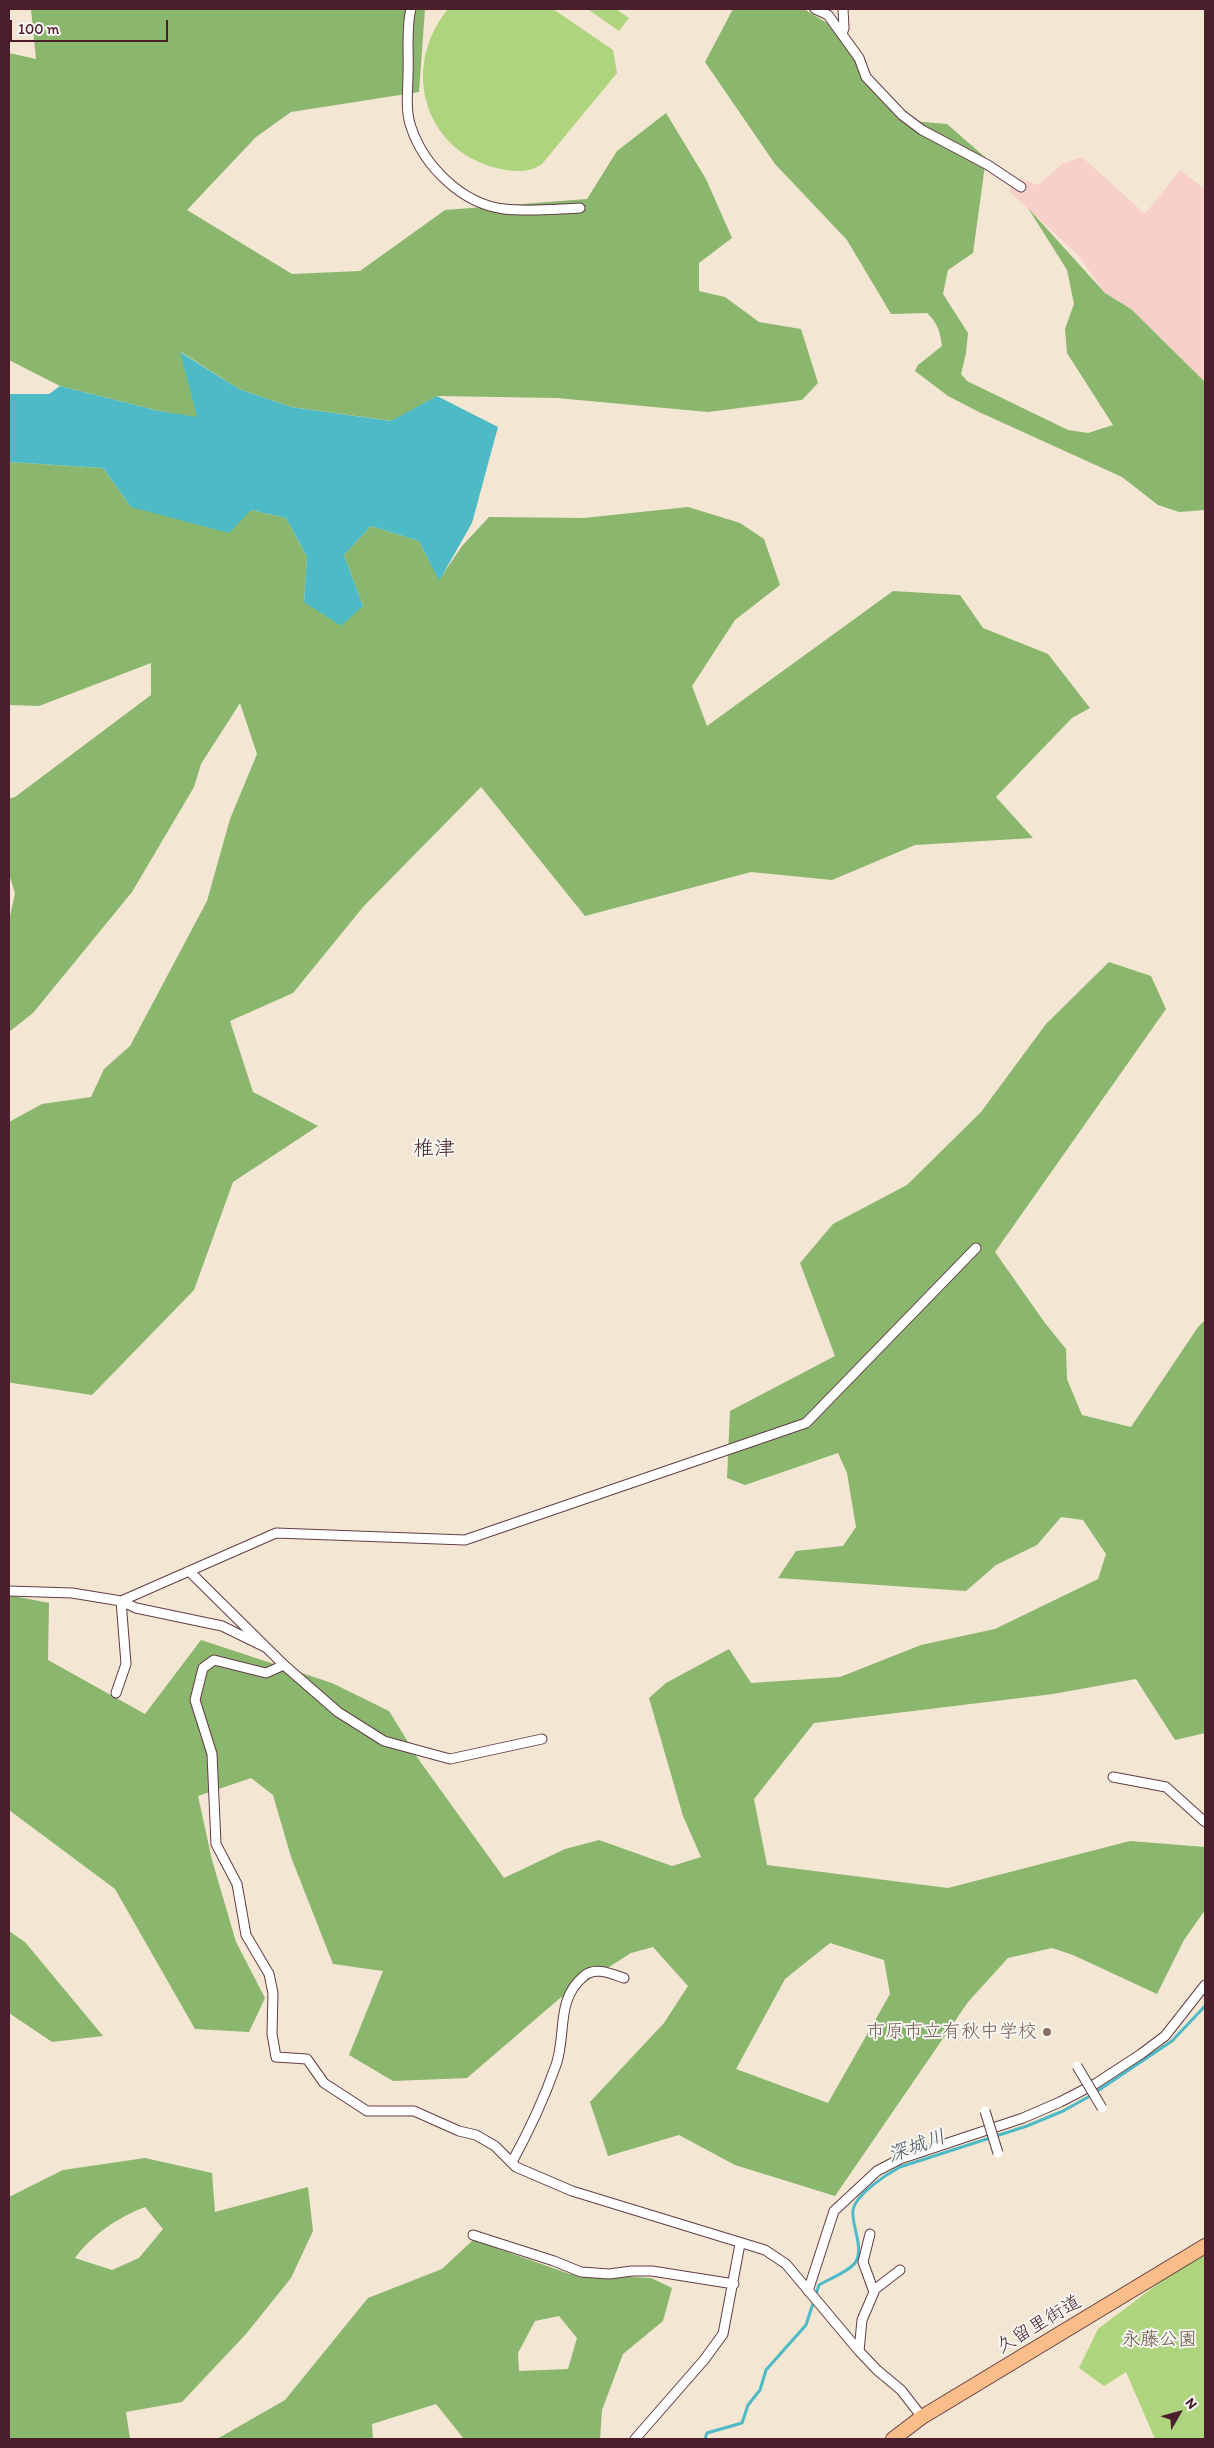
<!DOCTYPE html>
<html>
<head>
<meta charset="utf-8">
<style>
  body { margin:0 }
  #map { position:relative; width:1214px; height:2448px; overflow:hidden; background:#f3e6d3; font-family:Itim,sans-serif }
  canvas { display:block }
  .frame { position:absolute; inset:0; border:10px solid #4a1f2b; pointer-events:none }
  .north { position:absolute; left:1154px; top:2388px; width:50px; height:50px; -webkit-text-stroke:4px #f6f6f2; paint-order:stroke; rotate:52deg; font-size:14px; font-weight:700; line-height:20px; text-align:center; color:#4a1f2b }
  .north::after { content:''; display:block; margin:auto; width:18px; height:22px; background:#4a1f2b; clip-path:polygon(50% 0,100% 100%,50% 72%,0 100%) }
  .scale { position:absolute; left:10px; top:20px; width:158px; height:22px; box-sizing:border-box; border:2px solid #4a1f2b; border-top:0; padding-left:6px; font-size:15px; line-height:18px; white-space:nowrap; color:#4a1f2b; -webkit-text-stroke:4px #f6f6f2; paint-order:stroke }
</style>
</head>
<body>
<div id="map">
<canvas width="1214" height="2448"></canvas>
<div class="frame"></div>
<div class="north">N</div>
<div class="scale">100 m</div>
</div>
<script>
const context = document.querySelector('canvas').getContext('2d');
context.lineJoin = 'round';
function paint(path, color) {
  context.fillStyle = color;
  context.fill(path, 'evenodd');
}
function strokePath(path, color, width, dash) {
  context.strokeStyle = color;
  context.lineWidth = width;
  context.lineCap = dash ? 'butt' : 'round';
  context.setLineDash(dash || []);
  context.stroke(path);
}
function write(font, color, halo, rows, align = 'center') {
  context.font = font + ' Itim,"Klee One",sans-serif';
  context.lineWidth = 4;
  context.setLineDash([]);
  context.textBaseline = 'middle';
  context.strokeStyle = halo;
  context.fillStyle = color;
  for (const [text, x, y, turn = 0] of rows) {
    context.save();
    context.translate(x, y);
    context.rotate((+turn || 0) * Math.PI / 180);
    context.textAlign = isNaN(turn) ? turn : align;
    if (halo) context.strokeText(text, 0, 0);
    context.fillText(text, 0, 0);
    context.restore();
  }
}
const built = new Path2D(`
  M 1082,157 L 1145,214 L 1180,170 L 1205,189 L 1205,382 L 1131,309 L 1105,293 L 1078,255 L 1009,191 L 1016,177 L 1038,185 L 1062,164 Z`);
const green = new Path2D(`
  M 448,9 L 553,9 L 613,50 L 617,73 L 542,164 C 531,172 519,172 506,170 C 426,157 398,70 448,9 Z
  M 590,9 L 616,9 L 629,18 L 619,31 L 589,10 Z
  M 1205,2248 L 1205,2439 L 1155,2439 L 1126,2372 L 1104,2386 L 1079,2368 L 1098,2329 Z`);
const forest = new Path2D(`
  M 31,9 L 425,9 L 419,92 L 291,112 L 256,137 L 187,210 L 292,274 L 360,271 L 445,210 L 587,199 L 617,151 L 666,113 L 706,179 L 732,238 L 699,263 L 699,291 L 725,297 L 759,322 L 801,329 L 818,383 L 802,400 L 708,412 L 557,398 L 437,396 L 392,421 L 291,407 L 239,389 L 181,352 L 198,418 L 159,411 L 60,386 L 9,360 L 9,53 L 36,59 Z
  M 733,9 L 804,9 L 827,23 L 901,120 L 947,124 L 986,158 L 973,253 L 948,270 L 943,294 L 968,333 L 966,353 L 961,374 L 967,381 L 1068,430 L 1088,433 L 1113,425 L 1067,353 L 1065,329 L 1074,304 L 1067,270 L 1028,208 L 1105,293 L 1131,309 L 1205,382 L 1205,510 L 1179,512 L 1158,505 L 1122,477 L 979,412 L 948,396 L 915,371 L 918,365 L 942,346 C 940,332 938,323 927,313 L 891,314 L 847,240 L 775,164 L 705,62 Z
  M 9,462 L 103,468 L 131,507 L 251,510 L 286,518 L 307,557 L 304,602 L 363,606 L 344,555 L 371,526 L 419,541 L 439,580 L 462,546 L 489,517 L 584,518 L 688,507 L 740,523 L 764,539 L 780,585 L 735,620 L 692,686 L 707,726 L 893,591 L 960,595 L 983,628 L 1048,654 L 1090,708 L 1072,718 L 996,797 L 1033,838 L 915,845 L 832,880 L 751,872 L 585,916 L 481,787 L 363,907 L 293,993 L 230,1021 L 253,1092 L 318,1126 L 233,1182 L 194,1290 L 92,1395 L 12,1383 L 9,1382 L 9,1122 L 42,1104 L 91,1097 L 104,1069 L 130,1046 L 207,901 L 230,819 L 257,754 L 240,703 L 201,764 L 194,787 L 132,892 L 33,1013 L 9,1032 L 9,921 L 15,893 L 9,874 L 9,799 L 15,797 L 151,695 L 151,663 L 39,706 L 9,705 Z
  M 1109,962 L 1151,976 L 1166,1009 L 995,1252 L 1045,1323 L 1066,1349 L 1067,1379 L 1082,1415 L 1131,1427 L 1198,1327 L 1205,1320 L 1205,1733 L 1175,1740 L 1136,1679 L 1053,1694 L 814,1723 L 754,1799 L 767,1865 L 948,1888 L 1130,1841 L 1205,1847 L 1205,1910 L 1184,1940 L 1157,1994 L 1073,1955 L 1052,1948 L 1008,1958 L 968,2002 L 835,2196 L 735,2165 L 679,2135 L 608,2156 L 590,2102 L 664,2023 L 688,1986 L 653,1947 L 631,1953 L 559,1999 L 467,2078 L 393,2081 L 349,2055 L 383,1971 L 333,1964 L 291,1857 L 273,1795 L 251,1778 L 198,1796 L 212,1860 L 236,1942 L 265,1998 L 249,2032 L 195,2029 L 115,1889 L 9,1810 L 9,1595 L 49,1603 L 48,1660 L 145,1714 L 201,1640 L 332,1683 L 389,1711 L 419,1760 L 504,1878 L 565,1849 L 599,1840 L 672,1866 L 701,1857 L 683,1816 L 649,1698 L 666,1683 L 729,1649 L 751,1683 L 840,1677 L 921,1645 L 995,1629 L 1098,1579 L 1106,1554 L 1083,1520 L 1061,1517 L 1037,1545 L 996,1565 L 966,1591 L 778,1578 L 796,1551 L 843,1546 L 856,1527 L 847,1473 L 838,1453 L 745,1485 L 727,1478 L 730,1411 L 835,1356 L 800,1263 L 833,1224 L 907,1185 L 981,1112 L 1046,1024 ZM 830,1943 L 884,1960 L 890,1994 L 828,2103 L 736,2069 L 785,1979 Z
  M 9,1931 L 25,1942 L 103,2036 L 52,2042 L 9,2013 Z
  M 145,2158 L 212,2173 L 215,2212 L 308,2187 L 313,2231 L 291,2278 L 246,2334 L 182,2402 L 126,2412 L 130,2439 L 9,2439 L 9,2197 L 63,2170 ZM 145,2207 L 163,2229 L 139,2258 L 112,2270 L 75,2258 C 92,2235 118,2217 145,2207 Z
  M 473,2240 L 570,2274 L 651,2278 L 672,2288 L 663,2321 L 623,2354 L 602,2410 L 600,2439 L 464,2439 L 436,2404 L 372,2424 L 373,2439 L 217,2439 L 285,2400 L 368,2298 L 442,2269 ZM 559,2316 L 577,2338 L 568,2369 L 519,2371 L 518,2353 L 535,2321 Z`);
const water = new Path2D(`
  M 180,352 L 239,389 L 291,407 L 391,421 L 437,396 L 498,427 L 472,523 L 439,581 L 419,541 L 371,526 L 344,555 L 363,606 L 341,626 L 304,602 L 307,557 L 286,518 L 251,510 L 229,533 L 131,507 L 103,468 L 9,462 L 9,394 L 49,394 L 60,386 L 159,411 L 197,417 Z`);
const stream = new Path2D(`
  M 705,2439 L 707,2433 L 742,2423 L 748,2405 L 760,2390 L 766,2370 L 806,2325 L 819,2285 C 829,2279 848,2272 855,2263 C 865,2248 851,2226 853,2210 C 856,2194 887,2174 900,2167 L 1027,2126 L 1063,2111 L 1090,2096 L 1172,2041 L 1205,2006`);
const street = new Path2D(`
  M 411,9 C 406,26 409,55 408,74 C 408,91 405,110 411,127 C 424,166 462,204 504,209 C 529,212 555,209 580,208
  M 815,9 L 828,15 L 859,58 L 866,77 L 902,115 L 922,130 L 988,165 L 1021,187
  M 842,34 L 844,28 L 843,9
  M 189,1571 L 284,1665 L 338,1712 L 384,1741 L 450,1759 L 542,1739
  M 9,1591 L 72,1593 L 121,1601 L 276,1533 L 465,1540 L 806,1423 L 976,1248
  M 121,1601 L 136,1608 L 222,1626 L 265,1647
  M 284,1665 L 266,1673 L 214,1660 L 203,1668 L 195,1700 L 212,1754 L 216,1844 L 237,1884 L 246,1935 L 269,1974 L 273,1993 L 272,2034 L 276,2057 L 307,2059 L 324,2083 L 367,2111 L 414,2111 L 459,2131 L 476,2135 L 495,2146 L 516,2167 L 572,2191 L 765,2250 L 786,2264 L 859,2351 L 877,2370 L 901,2390 L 922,2417
  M 116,1693 L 126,1664 L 121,1601
  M 1113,1777 L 1166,1787 L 1205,1822
  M 512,2162 C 529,2131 544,2099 556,2065 C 567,2034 555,2000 584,1976 C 595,1966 612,1974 624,1978
  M 473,2235 L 554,2261 L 581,2272 L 609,2274 L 632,2271 L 652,2271 L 734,2284
  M 874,2290 L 900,2270
  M 808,2291 L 834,2211 L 877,2171 L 900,2159 L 1023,2118 L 1060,2102 L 1095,2084 L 1141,2054 L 1165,2036 L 1205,1985
  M 859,2351 L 862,2320 L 874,2292 L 863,2262 L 870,2234
  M 635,2439 L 704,2360 L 723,2334 L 740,2244`);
const primary = new Path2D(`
  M 893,2439 L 922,2417 L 1205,2246`);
const streetBridge = new Path2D(`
  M 1077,2066 L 1102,2108
  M 985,2111 L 998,2153`);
const markers = [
  [1047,2032,5,"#8d6e63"]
];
const educationNames = [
  ["市原市立有秋中学校",1037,2032]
];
const streetNames = [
  ["久留里街道",1039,2325,-31]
];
const parkNames = [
  ["永藤公園",1159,2340]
];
const waterNames = [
  ["深城川",917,2147,-20]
];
const quarterNames = [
  ["椎津",434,1150]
];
paint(built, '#f7d0ca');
paint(green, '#aed47e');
paint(forest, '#8ab66d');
paint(water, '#4dbac6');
strokePath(stream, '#4dbac6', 3);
strokePath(street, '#633d44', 11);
strokePath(primary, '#633d44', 16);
strokePath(street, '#fff', 9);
strokePath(primary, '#f8bd88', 14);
strokePath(streetBridge, '#633d44', 11, []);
strokePath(streetBridge, '#fff', 9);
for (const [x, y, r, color] of markers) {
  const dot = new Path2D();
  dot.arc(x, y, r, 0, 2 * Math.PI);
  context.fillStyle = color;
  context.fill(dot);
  strokePath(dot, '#f6f6f2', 2);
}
write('19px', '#785e54', '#f6f6f2', educationNames, 'right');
write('19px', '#4a1f2b', '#f6f6f2', streetNames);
write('19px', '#685544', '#f6f6f2', parkNames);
write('italic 20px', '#4b5561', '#f6f6f2', waterNames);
write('21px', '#4a1f2b', '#f6f6f2', quarterNames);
</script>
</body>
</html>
